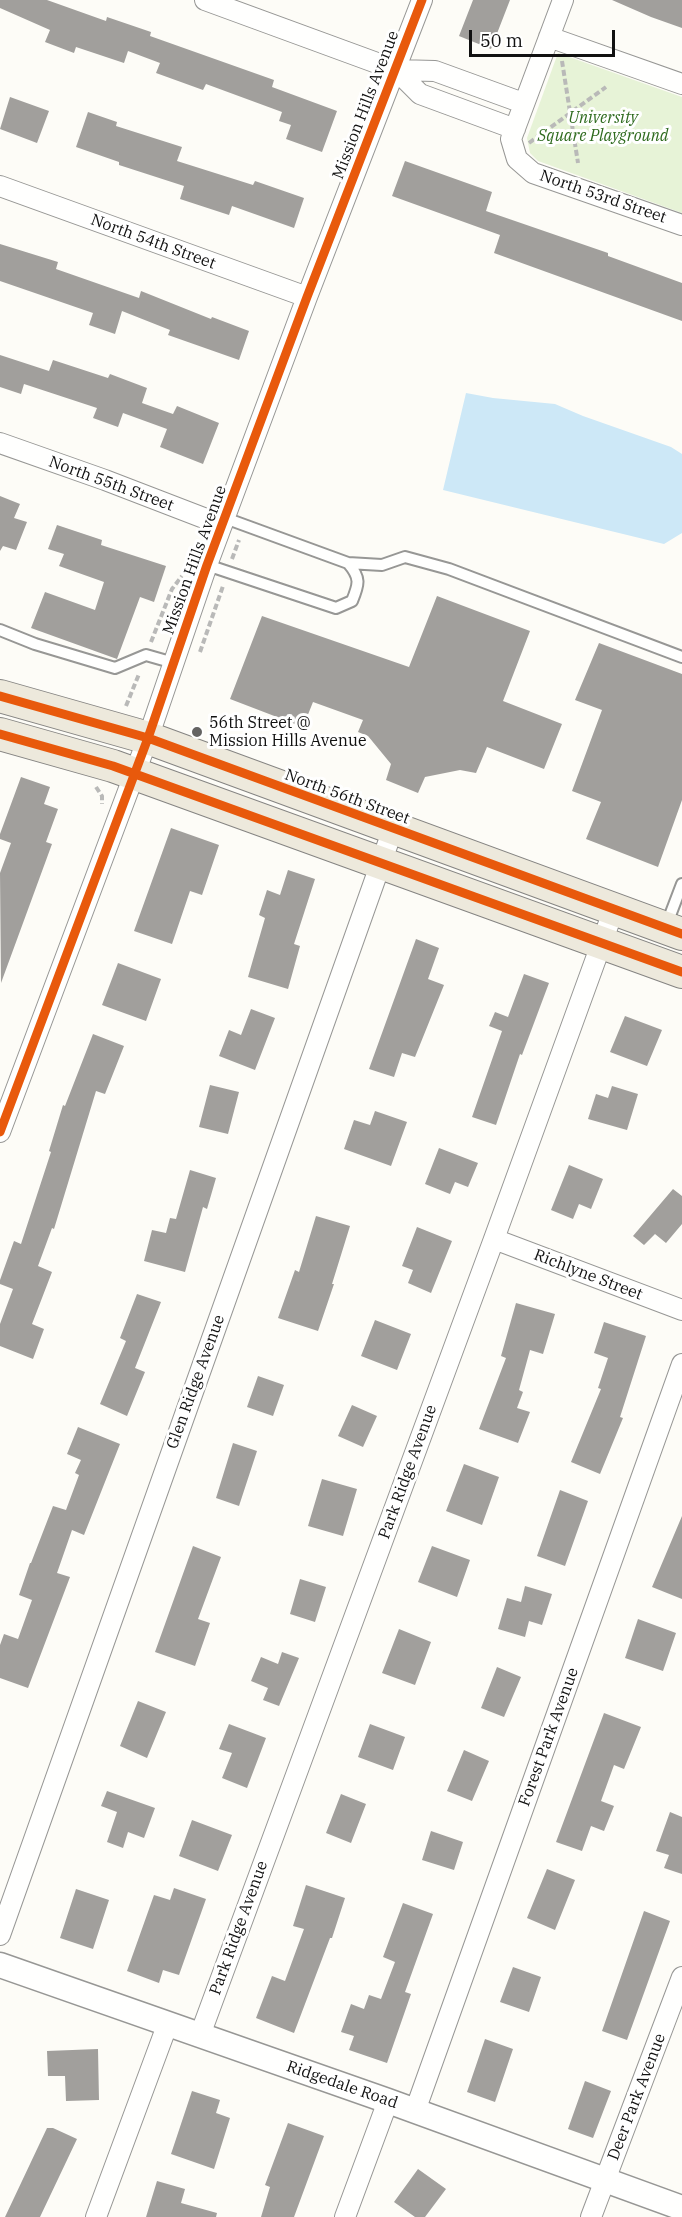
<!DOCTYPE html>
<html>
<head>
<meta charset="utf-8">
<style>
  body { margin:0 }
  #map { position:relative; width:682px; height:2217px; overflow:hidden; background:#fdfcf7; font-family:"IBM Plex Serif",serif }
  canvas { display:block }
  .scale { position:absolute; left:469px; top:30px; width:146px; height:27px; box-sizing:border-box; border:3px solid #111; border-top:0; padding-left:8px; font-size:18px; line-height:21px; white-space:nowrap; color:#111; -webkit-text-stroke:4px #fff; paint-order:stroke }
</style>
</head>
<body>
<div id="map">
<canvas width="682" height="2217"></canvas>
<div class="scale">50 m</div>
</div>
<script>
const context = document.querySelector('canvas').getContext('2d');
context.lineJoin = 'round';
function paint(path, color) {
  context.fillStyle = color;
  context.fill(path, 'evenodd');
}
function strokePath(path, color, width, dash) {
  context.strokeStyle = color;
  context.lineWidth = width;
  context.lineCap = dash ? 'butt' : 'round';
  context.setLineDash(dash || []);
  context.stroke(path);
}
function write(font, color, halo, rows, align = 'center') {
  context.font = font + ' "IBM Plex Serif",serif';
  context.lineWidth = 6;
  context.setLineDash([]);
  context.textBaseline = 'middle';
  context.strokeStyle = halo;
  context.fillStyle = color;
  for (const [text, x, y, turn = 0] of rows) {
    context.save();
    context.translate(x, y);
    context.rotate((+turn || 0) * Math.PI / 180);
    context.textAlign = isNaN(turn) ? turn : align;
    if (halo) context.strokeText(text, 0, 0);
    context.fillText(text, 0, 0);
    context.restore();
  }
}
const green = new Path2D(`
  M 558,53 L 682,97 L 682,213 L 538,161 L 530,153 L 527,138 Z`);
const water = new Path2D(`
  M 466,393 L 493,398 L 555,404 L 583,416 L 671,447 L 682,454 L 682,533 L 664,544 L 443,490 Z`);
const building = new Path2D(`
  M 0,0 L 47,0 L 106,21 L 107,17 L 151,32 L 150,36 L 274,80 L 272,87 L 337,111 L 322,152 L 286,139 L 291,125 L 279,121 L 282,112 L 206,84 L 203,90 L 156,73 L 160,63 L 128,51 L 124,63 L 76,47 L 74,53 L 45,42 L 50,30 L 0,8 Z
  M 473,0 L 510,0 L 491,49 L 459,36 Z
  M 612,0 L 682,0 L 682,28 L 651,17 Z
  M 10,97 L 49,111 L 37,143 L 0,129 Z
  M 88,112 L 117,122 L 116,126 L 182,147 L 177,161 L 253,185 L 255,181 L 304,198 L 294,228 L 232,206 L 229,215 L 180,199 L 184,186 L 119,165 L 119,162 L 76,147 Z
  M 405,161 L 492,192 L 486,211 L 608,253 L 608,256 L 682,283 L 682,321 L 494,253 L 500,235 L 392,196 Z
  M 0,244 L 58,262 L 56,269 L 139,298 L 141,291 L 211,319 L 212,317 L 249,331 L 239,360 L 168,335 L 170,330 L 122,311 L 115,334 L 89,325 L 93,313 L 0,281 Z
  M 0,355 L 49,371 L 53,360 L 108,378 L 110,374 L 147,388 L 142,403 L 173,414 L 177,406 L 219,423 L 203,464 L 160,447 L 167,429 L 123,413 L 118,427 L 93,418 L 97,408 L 24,384 L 21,394 L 0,387 Z
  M 0,496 L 20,504 L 14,518 L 27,522 L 16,550 L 3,546 L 0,551 Z
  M 57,525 L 102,540 L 101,545 L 166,566 L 154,602 L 140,597 L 117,659 L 31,628 L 45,592 L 95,610 L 104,582 L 59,566 L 64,554 L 48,549 Z
  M 437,596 L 530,631 L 503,701 L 562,724 L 544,769 L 487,747 L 476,773 L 460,770 L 425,777 L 418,793 L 386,780 L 391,764 L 368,736 L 358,732 L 363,720 L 313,702 L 303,727 L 230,699 L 262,616 L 409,667 Z
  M 599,643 L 682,674 L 682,800 L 658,867 L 586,839 L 601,802 L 572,791 L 602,710 L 575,700 Z
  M 21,777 L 50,787 L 44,804 L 58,809 L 46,842 L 52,844 L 1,983 L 0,873 L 11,843 L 0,839 L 0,834 Z
  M 171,828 L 219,845 L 202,895 L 190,891 L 172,944 L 134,931 Z
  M 288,870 L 315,879 L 294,944 L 300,946 L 288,989 L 248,977 L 265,918 L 259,915 L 267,890 L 280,895 Z
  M 416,939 L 439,948 L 428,979 L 444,985 L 415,1057 L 402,1053 L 394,1077 L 369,1069 Z
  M 118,963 L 161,979 L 146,1021 L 102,1005 Z
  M 524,974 L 549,983 L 522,1055 L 520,1054 L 496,1125 L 472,1117 L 502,1031 L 489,1026 L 495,1012 L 508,1017 Z
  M 251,1009 L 275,1018 L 255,1070 L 219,1056 L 229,1030 L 241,1035 Z
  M 625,1016 L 662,1030 L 647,1066 L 610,1052 Z
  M 93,1034 L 124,1046 L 105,1094 L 96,1091 L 54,1229 L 52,1228 L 38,1266 L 52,1272 L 32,1324 L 44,1329 L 33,1359 L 0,1346 L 0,1324 L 13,1289 L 0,1284 L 0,1280 L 14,1241 L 21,1244 L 51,1152 L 49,1151 L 63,1105 L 65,1106 Z
  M 210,1085 L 239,1092 L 228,1134 L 199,1127 Z
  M 612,1086 L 638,1094 L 627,1130 L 588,1119 L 596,1094 L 608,1098 Z
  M 375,1111 L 407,1122 L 391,1166 L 344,1149 L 354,1120 L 370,1125 Z
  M 439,1148 L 478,1163 L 468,1187 L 455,1182 L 450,1194 L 425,1184 Z
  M 569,1165 L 603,1179 L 591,1209 L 579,1204 L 573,1219 L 551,1210 Z
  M 190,1170 L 216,1178 L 207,1209 L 203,1207 L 185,1272 L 144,1261 L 152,1230 L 166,1233 L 170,1218 L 176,1219 Z
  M 673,1189 L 682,1196 L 682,1224 L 666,1243 L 655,1234 L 644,1245 L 633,1236 Z
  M 316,1216 L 350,1226 L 332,1284 L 334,1284 L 318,1331 L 278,1318 L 295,1270 L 299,1272 Z
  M 417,1227 L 452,1241 L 431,1293 L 408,1283 L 413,1270 L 402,1266 Z
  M 137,1294 L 161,1302 L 135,1368 L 145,1372 L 127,1416 L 100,1404 L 126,1341 L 120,1338 Z
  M 516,1303 L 555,1314 L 543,1354 L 530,1350 L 519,1390 L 523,1392 L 517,1408 L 530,1412 L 518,1443 L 479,1429 L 506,1358 L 501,1356 Z
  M 375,1320 L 411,1334 L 397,1370 L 361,1356 Z
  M 604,1322 L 646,1336 L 620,1417 L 623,1418 L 600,1474 L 571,1462 L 601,1389 L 598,1388 L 608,1358 L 594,1353 Z
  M 258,1376 L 284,1385 L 273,1416 L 247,1407 Z
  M 352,1405 L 377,1416 L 363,1447 L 338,1436 Z
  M 78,1427 L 120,1444 L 84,1535 L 72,1530 L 57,1573 L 70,1577 L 28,1688 L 0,1678 L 0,1645 L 4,1634 L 18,1639 L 32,1600 L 19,1595 L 30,1563 L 31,1563 L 53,1506 L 66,1510 L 79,1475 L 75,1473 L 81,1460 L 67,1454 Z
  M 233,1443 L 257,1451 L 239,1506 L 216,1498 Z
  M 464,1464 L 499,1477 L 482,1525 L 446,1511 Z
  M 322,1479 L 357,1489 L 343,1536 L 308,1526 Z
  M 560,1490 L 588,1501 L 565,1566 L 537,1556 Z
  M 682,1516 L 682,1599 L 652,1587 Z
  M 193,1546 L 221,1557 L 198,1619 L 210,1623 L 195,1666 L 155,1652 Z
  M 432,1546 L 470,1560 L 457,1597 L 418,1582 Z
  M 300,1579 L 326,1587 L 315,1622 L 290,1614 Z
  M 525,1586 L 552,1594 L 542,1625 L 529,1621 L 525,1637 L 498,1629 L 507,1598 L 521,1602 Z
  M 638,1619 L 676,1633 L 663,1671 L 625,1658 Z
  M 399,1629 L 431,1642 L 415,1685 L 382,1673 Z
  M 282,1652 L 299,1658 L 279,1706 L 263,1700 L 268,1688 L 251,1681 L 261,1657 L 278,1664 Z
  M 497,1667 L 521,1677 L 504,1717 L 481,1708 Z
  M 138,1701 L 166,1712 L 147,1758 L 120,1746 Z
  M 604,1713 L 641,1727 L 624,1769 L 614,1765 L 601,1801 L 614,1806 L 604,1831 L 591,1826 L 582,1851 L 556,1842 Z
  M 229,1724 L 266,1738 L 247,1788 L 222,1778 L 232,1753 L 219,1749 Z
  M 370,1724 L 405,1737 L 393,1770 L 358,1757 Z
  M 464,1750 L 489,1761 L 472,1801 L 447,1791 Z
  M 107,1791 L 155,1808 L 144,1838 L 128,1832 L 123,1848 L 107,1842 L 117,1812 L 101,1806 Z
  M 341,1794 L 366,1804 L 351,1843 L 326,1833 Z
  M 670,1812 L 682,1817 L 682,1874 L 664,1868 L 669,1855 L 656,1851 Z
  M 192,1820 L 232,1835 L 218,1871 L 179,1856 Z
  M 431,1831 L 463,1842 L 454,1870 L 422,1860 Z
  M 547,1869 L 575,1880 L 555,1930 L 527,1918 Z
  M 306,1885 L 345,1898 L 332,1938 L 330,1938 L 294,2033 L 256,2018 L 272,1976 L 285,1981 L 304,1929 L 293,1926 Z
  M 174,1888 L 206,1899 L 179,1975 L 163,1970 L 159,1983 L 127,1971 L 154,1895 L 170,1900 Z
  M 76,1889 L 109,1900 L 93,1949 L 60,1938 Z
  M 403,1903 L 433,1914 L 405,1992 L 411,1994 L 387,2063 L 349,2050 L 354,2036 L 341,2032 L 351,2004 L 364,2009 L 369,1995 L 381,1999 L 395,1962 L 383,1957 Z
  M 644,1911 L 670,1921 L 627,2040 L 602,2031 Z
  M 513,1967 L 541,1977 L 529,2012 L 500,2002 Z
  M 485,2039 L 513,2049 L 495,2102 L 467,2092 Z
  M 98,2049 L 99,2100 L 66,2101 L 65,2076 L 48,2076 L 47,2051 Z
  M 585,2081 L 611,2091 L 593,2138 L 568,2129 Z
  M 192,2091 L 220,2100 L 216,2113 L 230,2118 L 214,2169 L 171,2154 Z
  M 288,2123 L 324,2136 L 294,2217 L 261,2217 L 270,2187 L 265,2185 Z
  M 47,2128 L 53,2128 L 77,2139 L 40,2217 L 5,2217 Z
  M 418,2169 L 446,2189 L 425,2217 L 415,2217 L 394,2202 Z
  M 157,2181 L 185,2189 L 181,2203 L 217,2213 L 216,2217 L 146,2217 Z`);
const path = new Path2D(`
  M 562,61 L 578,163
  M 529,143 L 606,87
  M 232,559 L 239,540
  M 151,642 L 172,589 L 182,576
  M 200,652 L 223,586
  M 126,706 L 139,674
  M 96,787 L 102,796 L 102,804`);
const service = new Path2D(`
  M 348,563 L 382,565 L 405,557 L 449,569 L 682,657
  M 207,565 L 336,608 L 352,601 C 359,584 361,578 348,563 L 225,518
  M 0,630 L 35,644 L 115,668 L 146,655 L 174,663
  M 666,926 L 682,884`);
const minor = new Path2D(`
  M 205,0 L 396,70 L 435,71 L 523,103
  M 563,0 L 511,139 L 517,159 L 533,173 L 682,225
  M 549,37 L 682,84
  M 396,70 L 420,94 L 515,129
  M 0,186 L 307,297
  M 0,443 L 105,480 L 222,525
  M 0,1132 L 148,738 L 207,565 L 307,297 L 422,0
  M 494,1239 L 682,1310
  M 0,1935 L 393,829
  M 200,2035 L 494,1239 L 614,909
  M 415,2111 L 682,1364
  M 96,2217 L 168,2023
  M 345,2217 L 388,2101
  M 591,2217 L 682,1977`);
const tertiary = new Path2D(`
  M 0,1965 L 388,2101 L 682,2208`);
const primary = new Path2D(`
  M 0,696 L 148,738 L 682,934
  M 0,734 L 113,766 L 682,972`);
const cycleway = new Path2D(`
  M 0,696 L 148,738 L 682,934
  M 0,734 L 113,766 L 682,972
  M 0,1132 L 148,738 L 207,565 L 307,297 L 422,0`);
const markers = [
  [197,732,6,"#646362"]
];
const streetNames = [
  ["Mission Hills Avenue",366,105,-69],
  ["North 53rd Street",603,197,19],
  ["North 54th Street",153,242,20],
  ["North 55th Street",111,484,20],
  ["Mission Hills Avenue",195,560,-70],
  ["North 56th Street",347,797,20],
  ["Richlyne Street",588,1275,21],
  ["Glen Ridge Avenue",196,1382,-70],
  ["Park Ridge Avenue",408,1472,-70],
  ["Forest Park Avenue",549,1737,-70],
  ["Park Ridge Avenue",239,1928,-70],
  ["Ridgedale Road",342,2085,19],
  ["Deer Park Avenue",637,2097,-69]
];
const parkNames = [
  ["University",603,118],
  ["Square Playground",603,136]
];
const poiNames = [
  ["56th Street @",209,723],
  ["Mission Hills Avenue",209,741]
];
paint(green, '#e7f3d7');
paint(water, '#cde8f7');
paint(building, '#a19f9c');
strokePath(service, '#979795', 14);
strokePath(minor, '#979795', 22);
strokePath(tertiary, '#979795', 27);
strokePath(primary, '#858482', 34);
strokePath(path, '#b9b9b8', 4, [6, 3]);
strokePath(service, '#fffffe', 10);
strokePath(minor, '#fffffe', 20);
strokePath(tertiary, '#fffffe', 24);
strokePath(primary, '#ede9dc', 32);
strokePath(cycleway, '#e8590c', 9);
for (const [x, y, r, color] of markers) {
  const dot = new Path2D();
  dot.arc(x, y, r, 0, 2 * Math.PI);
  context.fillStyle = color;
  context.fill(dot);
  strokePath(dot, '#fff', 2);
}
write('16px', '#111', '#fff', streetNames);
write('italic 16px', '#2f6b1f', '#fff', parkNames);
write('16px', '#111', '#fff', poiNames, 'left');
</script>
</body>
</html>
